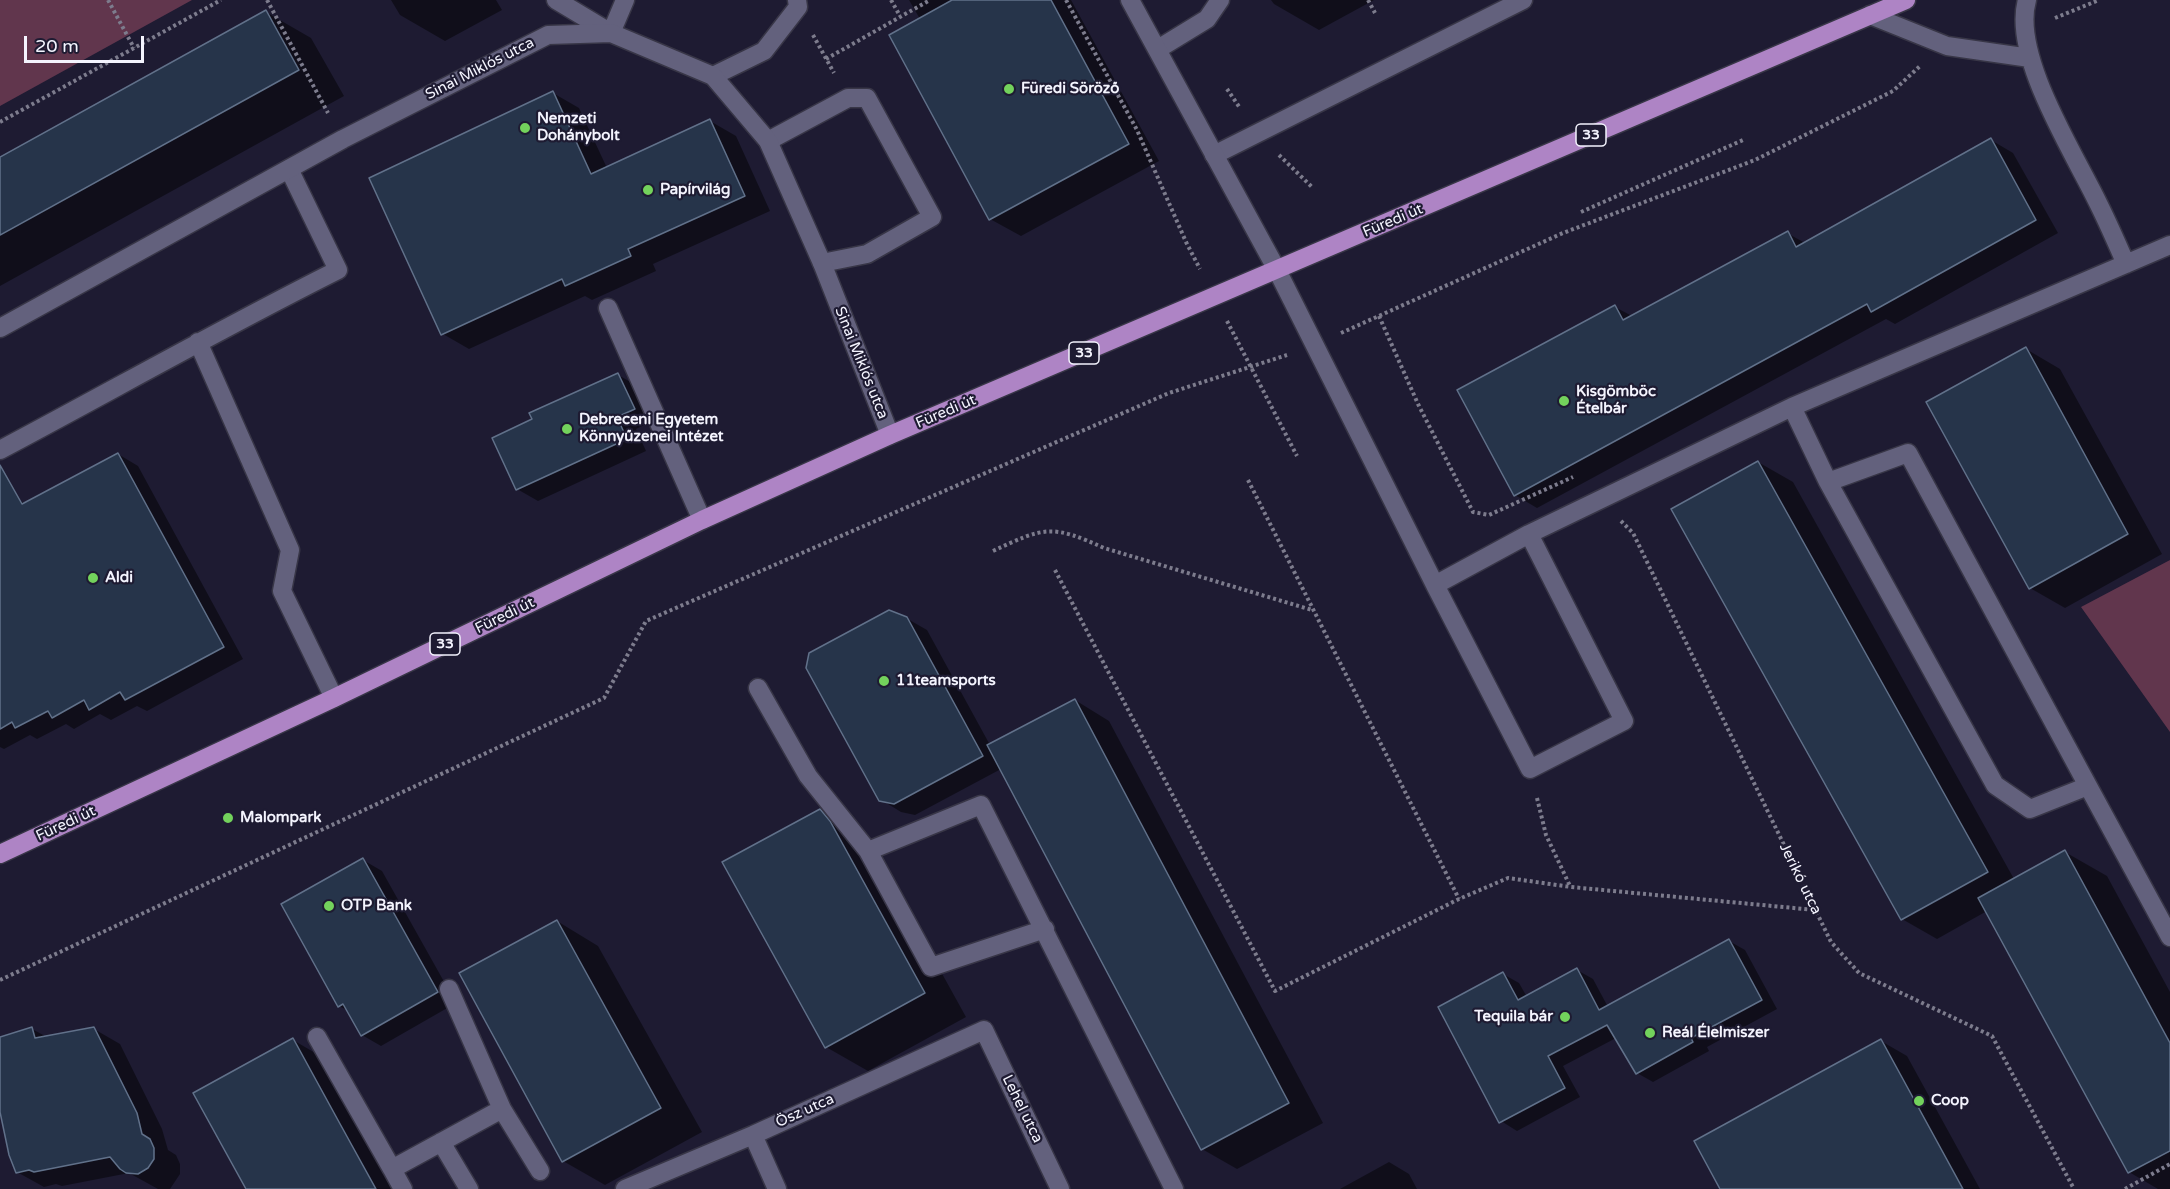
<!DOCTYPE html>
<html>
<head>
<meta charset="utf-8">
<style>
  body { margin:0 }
  #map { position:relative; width:2170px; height:1189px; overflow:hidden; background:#1e1b32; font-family:"Varela Round",sans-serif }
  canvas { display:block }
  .scale { position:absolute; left:24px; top:36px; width:120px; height:27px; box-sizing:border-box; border:3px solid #f4f4fe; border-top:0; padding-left:8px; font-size:18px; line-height:21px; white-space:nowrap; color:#f4f4fe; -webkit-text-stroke:4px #1e1b32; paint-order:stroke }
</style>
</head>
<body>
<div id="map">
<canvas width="2170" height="1189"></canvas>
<div class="scale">20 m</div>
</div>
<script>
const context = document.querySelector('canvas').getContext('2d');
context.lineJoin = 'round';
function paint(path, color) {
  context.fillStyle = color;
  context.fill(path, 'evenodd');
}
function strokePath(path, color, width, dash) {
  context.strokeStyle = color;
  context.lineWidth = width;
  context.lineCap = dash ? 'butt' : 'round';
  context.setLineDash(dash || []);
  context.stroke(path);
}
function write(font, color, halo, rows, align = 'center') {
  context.font = font + ' "Varela Round",sans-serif';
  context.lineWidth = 4.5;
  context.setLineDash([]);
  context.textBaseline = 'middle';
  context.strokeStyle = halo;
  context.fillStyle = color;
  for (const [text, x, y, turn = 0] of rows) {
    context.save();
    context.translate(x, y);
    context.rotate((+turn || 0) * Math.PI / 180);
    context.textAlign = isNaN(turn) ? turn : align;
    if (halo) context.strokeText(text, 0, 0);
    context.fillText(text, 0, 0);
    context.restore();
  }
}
const green = new Path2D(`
  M 0,0 L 192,0 L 0,106 Z
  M 2170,560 L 2170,732 L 2081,607 Z`);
const shadow = new Path2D(`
  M 391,0 L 496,0 L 502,10 L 445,41 L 400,15 Z
  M 909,0 L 1071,0 L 1159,161 L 1021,236 L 990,219 L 920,19 Z
  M 1271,0 L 1374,0 L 1319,30 L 1274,4 Z
  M 266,12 L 311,38 L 344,96 L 0,286 L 0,159 Z
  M 553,93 L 579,108 L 607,168 L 710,121 L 736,136 L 770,211 L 653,264 L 656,271 L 592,300 L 585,296 L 469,349 L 443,334 Z
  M 1991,140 L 2013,153 L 2058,233 L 1895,324 L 1886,319 L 1537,508 L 1515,495 L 1615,307 L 1632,316 L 1787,233 L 1805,243 Z
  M 2026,349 L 2060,369 L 2162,554 L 2065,608 L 2030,588 Z
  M 618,375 L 638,386 L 654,420 L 636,429 L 646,451 L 538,501 L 517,489 L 534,420 Z
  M 118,454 L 138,466 L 243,659 L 147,711 L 137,706 L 111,720 L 100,714 L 74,729 L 66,724 L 37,739 L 30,735 L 4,749 L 0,747 L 0,510 L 19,500 L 26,504 Z
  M 1758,462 L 1793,482 L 2014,879 L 2065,852 L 2107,876 L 2170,992 L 2170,1189 L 2158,1189 L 2129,1172 L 1987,911 L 1937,939 L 1902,919 Z
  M 906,618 L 927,630 L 990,745 L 1075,700 L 1109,721 L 1323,1123 L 1237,1169 L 1202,1149 L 1001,769 L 915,815 L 901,812 L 880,799 Z
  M 820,810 L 862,835 L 872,847 L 966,1017 L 868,1071 L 826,1047 Z
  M 363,860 L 382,871 L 456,1003 L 381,1046 L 362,1035 L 349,1011 L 339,1006 Z
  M 557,921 L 598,946 L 702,1132 L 605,1185 L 563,1161 Z
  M 1729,941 L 1745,950 L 1777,1009 L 1707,1047 L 1709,1051 L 1653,1082 L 1637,1073 L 1616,1038 L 1563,1066 L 1580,1097 L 1517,1131 L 1501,1121 L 1503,974 L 1519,983 L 1527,997 L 1577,970 L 1593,979 L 1608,1007 Z
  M 32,1029 L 47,1037 L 94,1029 L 120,1044 L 162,1129 L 168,1150 L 176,1155 L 180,1164 L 180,1174 L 170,1189 L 158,1189 L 129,1173 L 62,1186 L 56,1184 L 44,1187 L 17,1172 L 0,1110 L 0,1039 Z
  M 293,1040 L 334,1064 L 403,1189 L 248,1189 Z
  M 1881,1041 L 1907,1056 L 1980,1189 L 1722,1189 Z
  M 1389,1162 L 1409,1174 L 1417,1189 L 1340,1189 Z`);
const building = new Path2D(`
  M 952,0 L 1051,0 L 1129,144 L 989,220 L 889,35 Z
  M 266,10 L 299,70 L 0,235 L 0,157 Z
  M 553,91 L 591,174 L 710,119 L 745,196 L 628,249 L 631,256 L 565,286 L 562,279 L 441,335 L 369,178 Z
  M 1991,138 L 2036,220 L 1871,312 L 1867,304 L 1514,496 L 1457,390 L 1615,305 L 1623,320 L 1788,231 L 1796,247 Z
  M 2026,347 L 2128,534 L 2029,589 L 1926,402 Z
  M 618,373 L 635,409 L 617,417 L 627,439 L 516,490 L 492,438 L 532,419 L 529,413 Z
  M 118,453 L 224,647 L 125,700 L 120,692 L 89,710 L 84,700 L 52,718 L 48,711 L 15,728 L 12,722 L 0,729 L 0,465 L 22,504 Z
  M 1758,461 L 1988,872 L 1901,920 L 1671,509 Z
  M 889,610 L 907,617 L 983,756 L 894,804 L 879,801 L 806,668 L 809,653 Z
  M 1075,699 L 1289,1103 L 1201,1150 L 987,745 Z
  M 820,809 L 830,821 L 925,993 L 825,1048 L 722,862 Z
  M 2065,850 L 2170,1043 L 2170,1151 L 2128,1173 L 1978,898 Z
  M 363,858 L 438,992 L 361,1036 L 343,1004 L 338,1007 L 281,904 Z
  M 557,920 L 661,1108 L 562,1162 L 459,973 Z
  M 1729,939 L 1762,1000 L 1691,1038 L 1693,1042 L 1636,1074 L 1607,1025 L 1548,1056 L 1565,1088 L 1499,1123 L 1438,1007 L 1503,972 L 1518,1000 L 1577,968 L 1599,1010 Z
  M 32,1027 L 35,1038 L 94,1027 L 137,1113 L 142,1134 L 150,1139 L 154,1148 L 154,1159 L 148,1168 L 138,1174 L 126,1173 L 120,1169 L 110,1157 L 34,1172 L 29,1170 L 16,1173 L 9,1155 L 0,1112 L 0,1037 Z
  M 293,1038 L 339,1122 L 376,1189 L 246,1189 L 193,1093 Z
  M 1881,1039 L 1963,1189 L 1720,1189 L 1694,1141 Z`);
const path = new Path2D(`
  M 108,0 L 134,48
  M 267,0 L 328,113
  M 891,0 L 900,16
  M 1066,0 L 1137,130 L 1186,242 L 1200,269
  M 1368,0 L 1375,13
  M 2055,18 L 2099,0
  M 813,35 L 834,73
  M 826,59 L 930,0
  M 1227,89 L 1240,108
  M 0,122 L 221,0
  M 1279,155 L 1313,188
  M 1581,212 L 1743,140
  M 1379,316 L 1418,404 L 1473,512 L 1489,515 L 1573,477
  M 1227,321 L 1297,456
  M 1341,333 L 1563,233 L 1755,160 L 1893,91 L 1920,66
  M 1248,480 L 1459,899
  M 1621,521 L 1633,533 L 1831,942 L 1859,973 L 1992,1036 L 2074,1189
  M 993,551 C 1044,527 1052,524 1104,548 L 1312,610
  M 1055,570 L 1275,991 L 1459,899 L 1508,878 L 1571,887 L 1815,910
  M 1537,798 L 1546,835 L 1570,886
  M 0,980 L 604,698 L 646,621 L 1169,393 L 1287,355
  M 2125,1189 L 2170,1164`);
const lane = new Path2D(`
  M 556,0 L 611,33 L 625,0
  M 2027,0 C 2011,56 2075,154 2099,205 C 2109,225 2117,244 2126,264
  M 1870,15 L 1947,46 L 2030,58
  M 1158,49 L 1207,19 L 1220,0
  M 713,76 L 764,51 L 798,7 L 797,0
  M 768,141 L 848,98 L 867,98 L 932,217 L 867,254 L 822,263
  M 1214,155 L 1523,0
  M 1277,270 L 1435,585 L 1529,534 L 1792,407 L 2170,245
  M 608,308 L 702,520
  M 198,342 L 290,550 L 282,591 L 334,698
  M 1792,407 L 1828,482 L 1995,785 L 2030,809 L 2088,786 L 2170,937
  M 0,450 C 113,390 224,327 338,270 L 289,169
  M 1828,482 L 1908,453 L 2088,786
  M 1435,585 L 1530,769 L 1624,721 L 1529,534
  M 758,688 L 808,776 L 868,851 L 981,805 L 1174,1189
  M 868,851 L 931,967 L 1045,929
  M 317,1037 L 392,1169 L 502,1109 L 449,989
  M 502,1109 L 540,1171
  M 441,1142 L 469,1189
  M 392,1169 L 403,1189`);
const street = new Path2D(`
  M 1130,0 L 1277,270
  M 0,328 L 343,139 L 548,35 L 611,33 L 713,76 L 768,141 L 822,263 L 890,435
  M 753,1135 L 777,1189
  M 625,1189 L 753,1135 L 984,1030 L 1060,1189`);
const primary = new Path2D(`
  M 0,854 L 334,698 L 702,520 L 890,435 L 1906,0`);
const markers = [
  [1009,89,6,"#73d25c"],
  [525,128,6,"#73d25c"],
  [648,190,6,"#73d25c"],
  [1564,401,6,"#73d25c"],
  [567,429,6,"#73d25c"],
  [93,578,6,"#73d25c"],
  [884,681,6,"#73d25c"],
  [228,818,6,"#73d25c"],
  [329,906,6,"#73d25c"],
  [1565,1017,6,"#73d25c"],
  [1650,1033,6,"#73d25c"],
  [1919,1101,6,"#73d25c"]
];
const shields = [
  [1591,135,30],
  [1084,353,30],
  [445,644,30]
];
const shieldNames = [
  ["33",1591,135],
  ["33",1084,353],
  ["33",445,644]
];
const streetNames = [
  ["Sinai Miklós utca",480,69,-27],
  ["Füredi út",1393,221,-23],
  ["Sinai Miklós utca",861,363,68],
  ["Füredi út",946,412,-23],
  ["Füredi út",505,616,-26],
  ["Füredi út",66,824,-25],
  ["Jerikó utca",1800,879,64],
  ["Lehel utca",1022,1109,64],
  ["Ösz utca",805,1111,-24]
];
const poiNames = [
  ["Füredi Söröző",1021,89],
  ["Nemzeti",537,119],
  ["Dohánybolt",537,136],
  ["Papírvilág",660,190],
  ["Kisgömböc",1576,392],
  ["Ételbár",1576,409],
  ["Debreceni Egyetem",579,420],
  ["Könnyűzenei Intézet",579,437],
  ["Aldi",105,578],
  ["11teamsports",896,681],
  ["Malompark",240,818],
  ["OTP Bank",341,906],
  ["Tequila bár",1553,1017,"right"],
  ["Reál Élelmiszer",1662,1033],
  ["Coop",1931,1101]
];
paint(green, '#61364d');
paint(shadow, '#0007');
paint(building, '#26344a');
strokePath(building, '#61718a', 1.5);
strokePath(lane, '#383647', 21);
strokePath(street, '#383647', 21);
strokePath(primary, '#383647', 21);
strokePath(path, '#7d7c8d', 4, [3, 3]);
strokePath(lane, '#63617d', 18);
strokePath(street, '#63617d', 18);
strokePath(primary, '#ae84c5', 18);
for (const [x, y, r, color] of markers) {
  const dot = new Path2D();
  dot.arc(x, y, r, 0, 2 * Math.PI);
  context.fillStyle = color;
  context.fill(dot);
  strokePath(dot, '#1e1b32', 2);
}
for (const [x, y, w] of shields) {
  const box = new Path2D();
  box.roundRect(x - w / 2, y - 11, w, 22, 4.5);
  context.fillStyle = '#1e1b32';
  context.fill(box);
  strokePath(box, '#f4f4fe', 1.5);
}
write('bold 14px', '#f4f4fe', null, shieldNames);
write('15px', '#f4f4fe', '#1e1b32', streetNames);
write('bold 15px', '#f4f4fe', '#1e1b32', poiNames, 'left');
</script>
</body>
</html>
